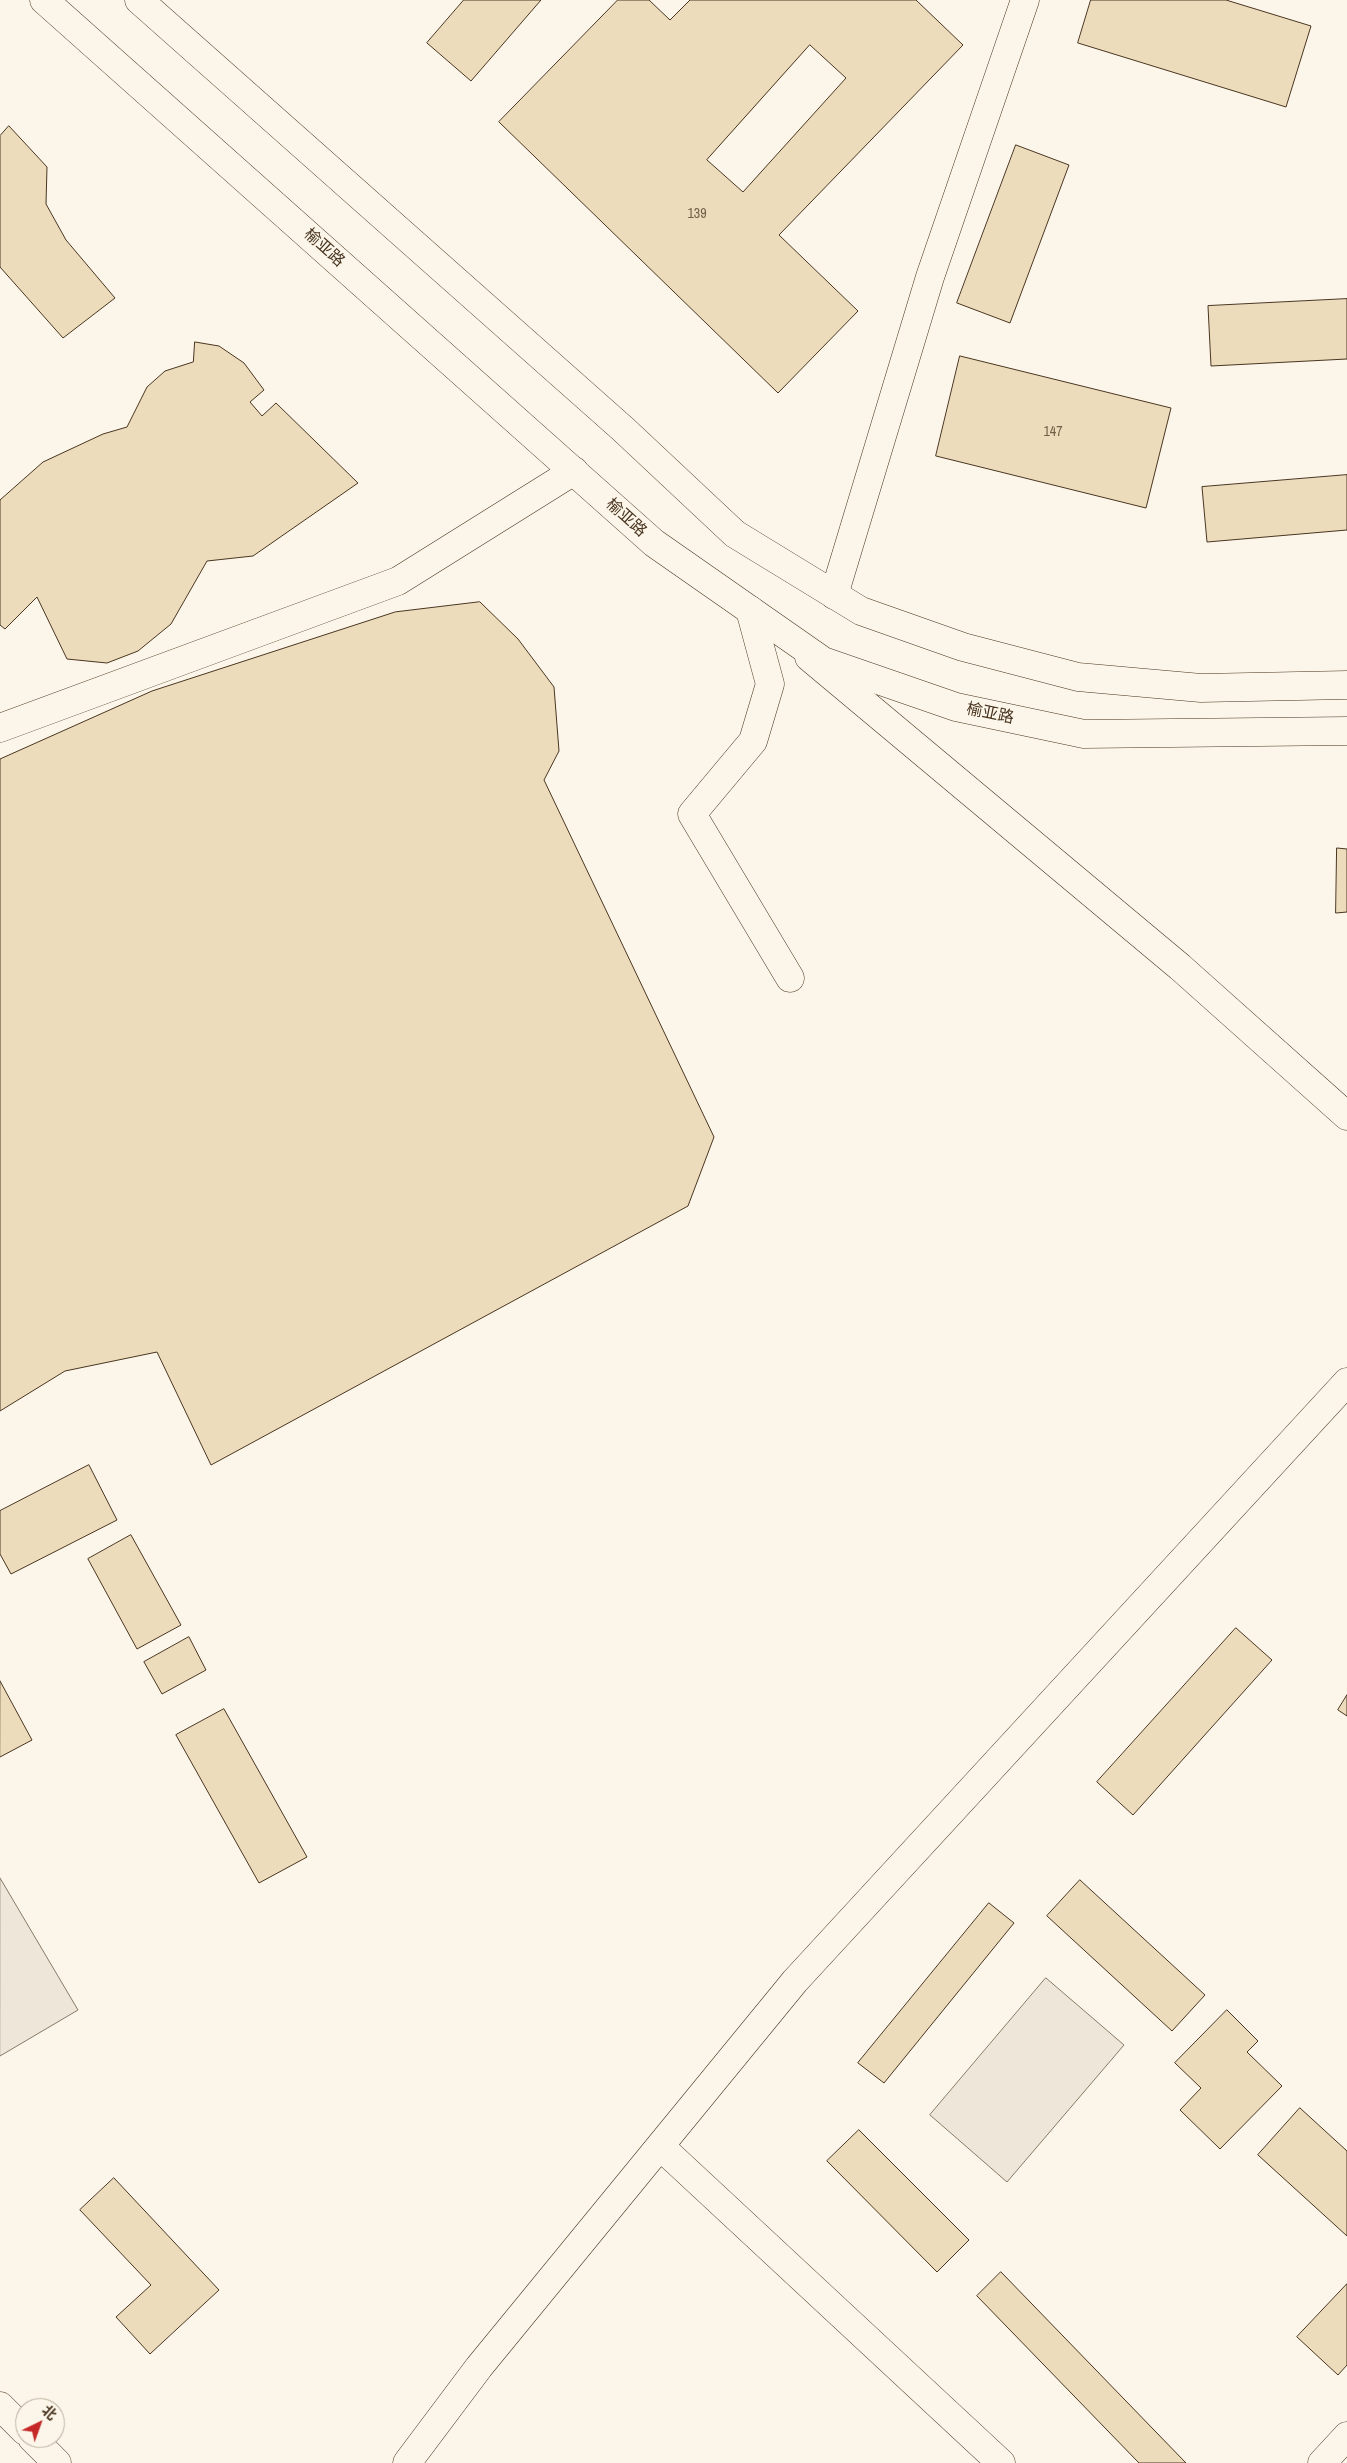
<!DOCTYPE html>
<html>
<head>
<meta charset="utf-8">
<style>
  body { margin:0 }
  #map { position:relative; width:1347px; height:2463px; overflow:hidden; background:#fbf6e9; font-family:"Archivo Narrow","Noto Sans SC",sans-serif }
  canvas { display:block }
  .north { position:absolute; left:15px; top:2398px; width:50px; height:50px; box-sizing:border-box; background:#fbf6e9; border:1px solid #b4a999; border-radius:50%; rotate:42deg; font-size:14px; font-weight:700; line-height:20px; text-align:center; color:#4a3520 }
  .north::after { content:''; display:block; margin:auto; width:18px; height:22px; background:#c62828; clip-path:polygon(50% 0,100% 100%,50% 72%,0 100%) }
</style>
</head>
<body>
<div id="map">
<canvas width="1347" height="2463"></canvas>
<div class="north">北</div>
</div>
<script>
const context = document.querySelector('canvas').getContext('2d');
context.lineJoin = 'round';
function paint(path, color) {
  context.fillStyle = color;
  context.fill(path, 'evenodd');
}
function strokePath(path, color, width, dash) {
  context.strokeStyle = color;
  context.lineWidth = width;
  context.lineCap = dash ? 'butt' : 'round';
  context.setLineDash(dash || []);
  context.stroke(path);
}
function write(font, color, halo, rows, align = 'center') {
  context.font = font + ' "Archivo Narrow","Noto Sans SC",sans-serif';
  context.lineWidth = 4;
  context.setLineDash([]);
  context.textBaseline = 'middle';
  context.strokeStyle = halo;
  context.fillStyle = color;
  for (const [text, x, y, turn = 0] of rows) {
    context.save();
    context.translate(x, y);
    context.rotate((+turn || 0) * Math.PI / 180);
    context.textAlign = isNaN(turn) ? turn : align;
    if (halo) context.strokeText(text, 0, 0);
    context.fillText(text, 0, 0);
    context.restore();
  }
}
const green = new Path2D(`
  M 0,1878 L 78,2010 L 0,2056 Z
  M 1046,1978 L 1124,2045 L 1007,2182 L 930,2115 Z`);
const building = new Path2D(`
  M 464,0 L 541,0 L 471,81 L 427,43 Z
  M 618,0 L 649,0 L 670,20 L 690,0 L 916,0 L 963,45 L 779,235 L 858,311 L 778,393 L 499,122 ZM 810,45 L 846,78 L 743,192 L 707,160 Z
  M 1091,0 L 1226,0 L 1311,26 L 1286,107 L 1078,43 Z
  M 9,126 L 47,167 L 46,204 L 66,240 L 115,298 L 63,338 L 0,267 L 0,136 Z
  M 1016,145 L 1069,165 L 1010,323 L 957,303 Z
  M 1347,299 L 1347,359 L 1211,366 L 1208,306 Z
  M 195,342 L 219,346 L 244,363 L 264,390 L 250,402 L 262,416 L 276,403 L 358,483 L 253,556 L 207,561 L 171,624 L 138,651 L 107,663 L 67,659 L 37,597 L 5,629 L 0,625 L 0,500 L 43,462 L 103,434 L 127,427 L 147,387 L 165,371 L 193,362 Z
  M 960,356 L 1171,408 L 1146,508 L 936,456 Z
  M 1347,475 L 1347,530 L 1207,542 L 1202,487 Z
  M 480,602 L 518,639 L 554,687 L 559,751 L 544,780 L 714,1137 L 688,1206 L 211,1465 L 157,1352 L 65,1371 L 0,1411 L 0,759 L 152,691 L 395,612 Z
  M 1337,848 L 1347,849 L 1347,912 L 1336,913 Z
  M 89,1465 L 117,1520 L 11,1574 L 0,1554 L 0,1511 Z
  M 131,1535 L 181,1625 L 137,1649 L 88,1559 Z
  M 1236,1628 L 1272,1660 L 1133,1815 L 1097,1782 Z
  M 189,1637 L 206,1670 L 162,1694 L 144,1662 Z
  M 0,1681 L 32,1740 L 0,1757 Z
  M 1347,1695 L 1347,1716 L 1338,1710 Z
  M 224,1709 L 307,1857 L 259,1883 L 176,1735 Z
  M 1080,1880 L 1205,1995 L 1172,2031 L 1047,1916 Z
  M 989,1903 L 1014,1923 L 884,2083 L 858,2063 Z
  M 1227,2010 L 1258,2041 L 1247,2052 L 1282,2086 L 1220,2149 L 1180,2110 L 1201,2088 L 1175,2063 Z
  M 1300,2108 L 1347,2151 L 1347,2236 L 1258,2155 Z
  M 859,2130 L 969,2240 L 937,2272 L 827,2161 Z
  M 114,2178 L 219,2290 L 150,2354 L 116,2317 L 151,2285 L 80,2210 Z
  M 1001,2272 L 1186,2463 L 1139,2463 L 977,2296 Z
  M 1347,2284 L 1347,2365 L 1338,2375 L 1297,2337 Z`);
const minor = new Path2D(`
  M 834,595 L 930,277 L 1025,0
  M 750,610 L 770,684 L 753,741 L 692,814 L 790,978
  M 809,657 L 1180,967 L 1347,1116
  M 0,728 L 398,581 L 574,471
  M 660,2146 L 1001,2463
  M 0,2406 L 25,2431
  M 32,2438 L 57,2463
  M 407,2463 L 479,2367 L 795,1981 L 1347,1382
  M 1322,2463 L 1347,2436`);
const highway = new Path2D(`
  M 44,0 L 654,543 L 823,661 L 956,707 L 1084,734 L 1347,731
  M 139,0 L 623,429 L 735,534 L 861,611 L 963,647 L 1078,677 L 1201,688 L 1347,685`);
const numberNames = [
  ["139",697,214],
  ["147",1053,432]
];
const streetNames = [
  ["榆亚路",324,248,42],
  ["榆亚路",626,518,42],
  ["榆亚路",990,714,12]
];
paint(green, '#ede6d9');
strokePath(green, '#887966', 1);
paint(building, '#ecdcbc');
strokePath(building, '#4a3520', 1);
strokePath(minor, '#4a3520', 29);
strokePath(highway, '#4a3520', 29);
strokePath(minor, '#fbf6e9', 28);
strokePath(highway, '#fbf6e9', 28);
write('14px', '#725f47', null, numberNames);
write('16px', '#4a3520', '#fbf6e9', streetNames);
</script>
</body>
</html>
